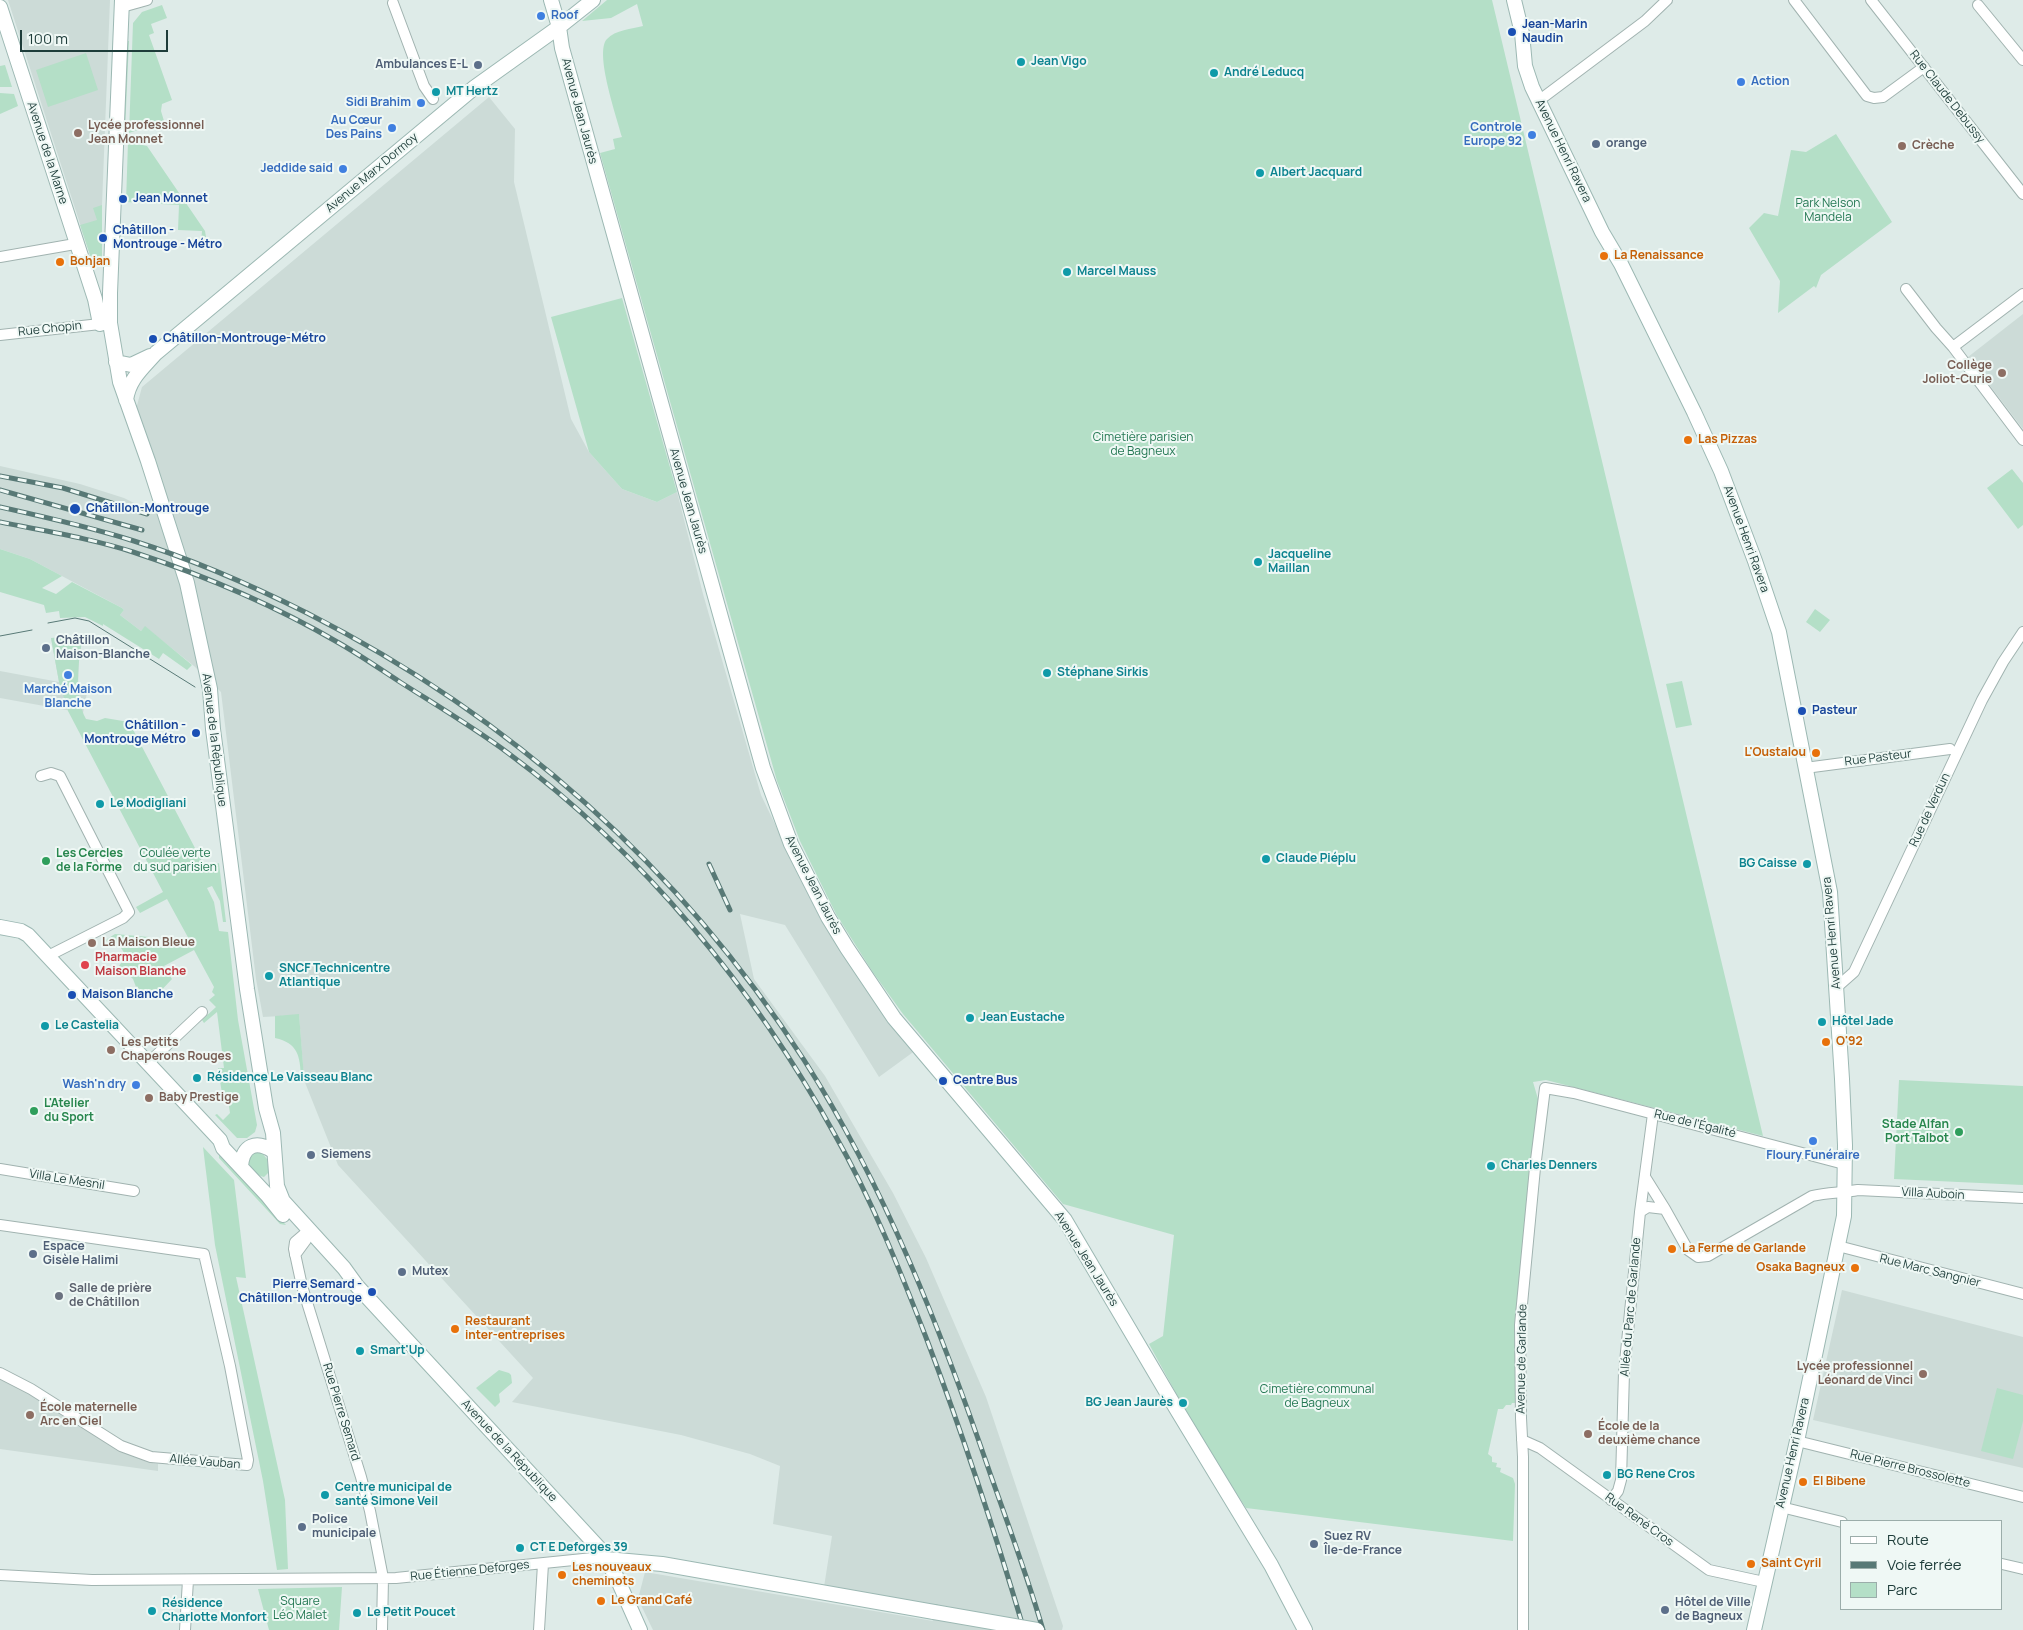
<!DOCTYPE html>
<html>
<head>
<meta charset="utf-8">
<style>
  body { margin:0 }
  #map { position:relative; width:2023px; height:1630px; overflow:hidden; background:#deebe8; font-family:Manrope,sans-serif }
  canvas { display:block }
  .legend { position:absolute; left:1840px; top:1520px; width:162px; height:90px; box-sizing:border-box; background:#eff8f5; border:1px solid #9badaa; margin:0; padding:6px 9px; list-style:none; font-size:15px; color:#1e3d3a }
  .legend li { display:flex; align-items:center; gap:10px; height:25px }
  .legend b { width:25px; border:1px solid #9badaa }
  .scale { position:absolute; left:20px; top:30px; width:148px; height:22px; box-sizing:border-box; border:2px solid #1e3d3a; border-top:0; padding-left:6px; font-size:15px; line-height:18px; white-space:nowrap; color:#1e3d3a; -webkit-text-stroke:4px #eff8f5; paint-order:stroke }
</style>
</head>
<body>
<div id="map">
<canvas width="2023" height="1630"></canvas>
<ul class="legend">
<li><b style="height:6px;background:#fff"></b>Route</li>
<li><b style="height:6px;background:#587976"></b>Voie ferrée</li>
<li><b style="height:14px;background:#b4dfc7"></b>Parc</li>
</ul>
<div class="scale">100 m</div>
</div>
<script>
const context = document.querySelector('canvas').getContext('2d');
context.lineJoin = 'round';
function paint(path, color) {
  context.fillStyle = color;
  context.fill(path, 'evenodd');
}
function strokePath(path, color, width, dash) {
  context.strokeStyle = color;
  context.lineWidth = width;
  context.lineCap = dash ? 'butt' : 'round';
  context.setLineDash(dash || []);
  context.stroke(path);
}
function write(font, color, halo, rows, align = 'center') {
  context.font = font + ' Manrope,sans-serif';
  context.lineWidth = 4;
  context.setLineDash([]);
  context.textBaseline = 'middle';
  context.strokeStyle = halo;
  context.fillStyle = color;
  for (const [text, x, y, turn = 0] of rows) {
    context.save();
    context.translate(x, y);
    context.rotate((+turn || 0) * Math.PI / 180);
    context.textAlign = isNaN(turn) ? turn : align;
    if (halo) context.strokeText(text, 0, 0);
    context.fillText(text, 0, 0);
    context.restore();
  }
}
const built = new Path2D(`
  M 8,0 L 110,0 L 102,205 L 102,259 L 92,261 Z
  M 489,97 L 515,129 L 514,182 L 571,419 L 589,452 L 622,489 L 657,502 L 677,492 L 703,594 L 761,795 L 796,868 L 916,1050 L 879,1077 L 785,925 L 740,914 L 754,979 L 825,1076 L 893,1193 L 926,1258 L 986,1397 L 1063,1626 L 1062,1630 L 653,1630 L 638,1599 L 645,1572 L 933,1621 L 921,1602 L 824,1587 L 832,1536 L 773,1524 L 780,1466 L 750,1454 L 681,1435 L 512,1402 L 533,1378 L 338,1165 L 304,1080 L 299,1015 L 263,1017 L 256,979 L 221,692 L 194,666 L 145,627 L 141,631 L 120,615 L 124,610 L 122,608 L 30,559 L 0,549 L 0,466 L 80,484 L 124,498 L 146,509 L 174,520 L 136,409 L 142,387 Z
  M 2023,314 L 2023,429 L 1968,357 Z
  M 83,636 L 79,659 L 78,686 L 88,688 L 83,713 L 0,698 L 0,671 L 59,682 L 51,638 Z
  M 1842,1290 L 2023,1337 L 2023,1468 L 1813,1420 Z
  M 0,1375 L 75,1424 L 147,1462 L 158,1464 L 158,1471 L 0,1449 Z`);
const green = new Path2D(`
  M 607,0 L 1492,0 L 1763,1136 L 1546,1080 L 1533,1082 L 1538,1099 L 1516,1329 L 1515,1403 L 1512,1403 L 1511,1405 L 1506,1405 L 1503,1409 L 1498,1409 L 1488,1454 L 1492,1457 L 1492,1462 L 1497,1463 L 1496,1467 L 1501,1468 L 1500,1472 L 1513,1478 L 1515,1484 L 1513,1541 L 1246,1508 L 1200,1437 L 1149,1344 L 1163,1336 L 1174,1235 L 1063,1204 L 903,1014 L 872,971 L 836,914 L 800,841 L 777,781 L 600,153 L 615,149 L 613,139 L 622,137 C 617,118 594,52 607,39 C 615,30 632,29 643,26 L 637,4 L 611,18 L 582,21 Z
  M 162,5 L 167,18 L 151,24 L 154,33 L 149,35 L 172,100 L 162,104 L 161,111 L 164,121 L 129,133 L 133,23 L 142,12 Z
  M 127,41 L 129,41 L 125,131 L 123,131 Z
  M 86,53 L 98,90 L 48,107 L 36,70 Z
  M 5,65 L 12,87 L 0,87 L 0,66 Z
  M 0,93 L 14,94 L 18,106 L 0,114 Z
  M 1836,134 L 1892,222 L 1821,275 L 1816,288 L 1814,286 L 1778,313 L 1780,281 L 1749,228 L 1764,213 L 1778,216 L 1791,150 L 1806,152 Z
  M 128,142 L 147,146 L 205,231 L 206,237 L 203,243 L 201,243 L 202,231 L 178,230 L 179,205 L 126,202 Z
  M 102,205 L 102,259 L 92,261 L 80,225 L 97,220 L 93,208 Z
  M 622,298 L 677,492 L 657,502 L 622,489 L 589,452 L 551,317 Z
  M 2012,469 L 2023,483 L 2023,525 L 2018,529 L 1987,488 Z
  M 0,549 L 30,559 L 62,576 L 42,588 L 56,594 L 72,582 L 122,608 L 124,610 L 120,615 L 141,631 L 145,626 L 192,665 L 187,670 L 163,653 L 159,659 L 103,624 L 103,626 L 85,617 L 60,618 L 59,611 L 46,613 L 44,605 L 0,592 Z
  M 1815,609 L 1830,620 L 1820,632 L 1806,622 Z
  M 83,636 C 78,660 74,697 86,719 L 97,721 L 105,718 L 129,722 L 170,800 L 163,804 L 165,807 L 167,807 L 169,810 L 174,808 L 206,869 L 219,863 L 226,922 L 223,922 L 220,901 L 212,886 L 207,888 L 214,902 L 219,931 L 228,932 L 238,1020 L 257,1125 L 255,1132 L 247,1138 L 237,1138 L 215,1115 L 217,1114 L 223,1120 L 230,1113 L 228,1100 L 223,1100 L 218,1068 L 224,1068 L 217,1012 L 204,1023 L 202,1020 L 216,1007 L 209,1000 L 215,995 L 212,992 L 214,987 L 194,950 L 164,966 L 172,979 L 156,996 L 142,995 L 137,986 L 136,987 L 133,979 L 119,966 L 126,956 L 118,943 L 104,941 L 115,934 L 149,937 L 149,940 L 167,942 L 169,939 L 190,941 L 167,899 L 140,913 L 136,907 L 163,892 L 68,711 L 59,682 L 51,638 Z
  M 1682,681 L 1692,725 L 1676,728 L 1666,684 Z
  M 299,1014 L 304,1077 L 301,1077 C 300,1056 298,1043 275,1038 L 275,1016 Z
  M 1899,1080 L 2023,1086 L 2023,1185 L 1894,1179 Z
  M 203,1147 L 234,1180 L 246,1278 L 236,1277 L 285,1500 L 288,1569 L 277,1570 L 263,1481 L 215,1245 Z
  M 256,1152 L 262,1153 L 267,1159 L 269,1172 L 264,1177 C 257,1176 251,1169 248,1162 L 252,1154 Z
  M 219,1154 L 221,1154 L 233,1163 L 238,1174 L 286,1225 L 280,1224 L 219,1158 Z
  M 499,1370 L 509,1373 L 511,1375 L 512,1383 L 499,1394 L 500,1402 L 495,1407 L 476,1388 Z
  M 1997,1388 L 2023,1395 L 2023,1421 L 2013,1459 L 1981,1451 Z
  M 342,1587 L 339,1630 L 269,1630 L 258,1589 Z`);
const street = new Path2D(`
  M 1794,0 L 1867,96 L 1874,98 L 1883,97 L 1924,67
  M 1871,0 L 2023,194
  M 393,3 L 424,86 L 433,99
  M 1978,5 L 2023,60
  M 122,7 L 147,0
  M 1545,96 L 1645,21 L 1667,0
  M 0,257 L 75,244
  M 1906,289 L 1936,328 L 1953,347 L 2023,440
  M 0,335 L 100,324
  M 1953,347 L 2023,294
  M 1805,768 L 1950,749
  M 41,776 L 51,773 L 60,776 L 129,912 L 123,918 L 48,956
  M 1837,987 L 1854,972 L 1982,700 L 2003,662 L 2023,632
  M 148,1063 L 202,1012
  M 0,1169 L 134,1191
  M 1645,1177 L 1665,1209
  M 1640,1212 L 1648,1207 L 1665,1209 L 1688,1250 L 1698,1257 L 1708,1256 L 1812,1196 C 1827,1192 1842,1193 1858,1190 L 2023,1198
  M 0,1225 L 204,1254 L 230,1366 L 248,1460 L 247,1465 L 151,1457 L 121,1446 L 31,1389 L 0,1373
  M 309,1230 L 295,1242 L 294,1249 L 302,1286 L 361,1477 L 370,1511 L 383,1578 L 382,1630
  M 1838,1246 L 2023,1294
  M 295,1255 L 306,1240 L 309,1230
  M 1522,1440 L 1540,1448 L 1709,1570 L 1764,1582
  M 1797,1441 L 2023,1497
  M 1611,1500 L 1618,1491 L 1621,1480 L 1624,1372 L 1640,1212 L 1653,1114
  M 1781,1507 L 1842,1522
  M 2002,1564 L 2023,1569
  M 0,1575 L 92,1580 L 396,1578 L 593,1558 L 606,1559
  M 185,1630 L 188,1580
  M 539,1630 L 543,1564
  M 1523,1630 L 1523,1457 L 1521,1418 L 1520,1325 L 1535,1168 L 1545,1088 L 1574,1093 L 1844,1164`);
const secondary = new Path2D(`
  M 122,0 L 110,293 L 110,323 L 120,382 L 148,461 L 187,583 L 210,689 L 213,729 L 247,989 L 266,1108 L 273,1133 L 277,1186 L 283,1201 L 344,1268 L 357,1286 L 598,1547 L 616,1576 L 640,1630
  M 551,0 L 559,27 L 562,48 L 763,768 L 791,844 L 828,917 L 847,948 L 894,1018 L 1065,1220 L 1177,1410 L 1271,1565 L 1305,1630
  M 1514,0 L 1522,33 L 1525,66 L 1532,87 L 1602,232 L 1621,264 L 1694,412 L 1721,471 L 1755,561 L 1779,632 L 1830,892 L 1842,1079 L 1845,1145 L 1844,1216 L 1797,1441 L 1754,1630
  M 0,7 L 95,299 L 100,324
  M 116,362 L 131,365 L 150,356
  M 126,400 C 129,379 142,369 156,353 L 475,87 L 559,27 L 593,0
  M 0,927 L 21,931 L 28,935 L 220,1140 L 223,1148 L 267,1195 L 283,1215
  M 241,1166 C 243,1145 256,1140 273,1151
  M 606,1559 L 662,1564 L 934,1612`);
const tram = new Path2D(`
  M 48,623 L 75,618 L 89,621 L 195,687
  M 0,636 L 32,630`);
const rail = new Path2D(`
  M 0,476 L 63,488 L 147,514
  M 0,490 L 142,530
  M 0,507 C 45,517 90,527 134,541 C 194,560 251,585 307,613 C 511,717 680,867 804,1060 C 886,1188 942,1333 991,1476 C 1009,1527 1028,1578 1043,1630
  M 0,522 C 44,531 90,538 133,552 C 203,575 276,606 339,643 C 360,655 380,669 400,682 C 436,705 473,727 508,753 C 643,853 754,988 835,1135 C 872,1200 900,1270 927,1340 C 963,1435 995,1532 1024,1630
  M 709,864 L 730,910`);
const secondaryBridge = new Path2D(`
  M 934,1612 L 1037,1630`);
const markers = [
  [541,16,5,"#3f7fe0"],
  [1512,32,5,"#1a4fb4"],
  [1021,62,5,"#0f9aa8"],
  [478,65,5,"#5c6f8a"],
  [1214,73,5,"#0f9aa8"],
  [1741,82,5,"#3f7fe0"],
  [436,92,5,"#0f9aa8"],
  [421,103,5,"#3f7fe0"],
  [392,128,5,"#3f7fe0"],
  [78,133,5,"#8d6e63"],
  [1532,135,5,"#3f7fe0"],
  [1596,144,5,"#5c6f8a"],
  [1902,146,5,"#8d6e63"],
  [343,169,5,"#3f7fe0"],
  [1260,173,5,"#0f9aa8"],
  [123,199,5,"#1a4fb4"],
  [103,238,5,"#1a4fb4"],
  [1604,256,5,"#e8710a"],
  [60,262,5,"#e8710a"],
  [1067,272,5,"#0f9aa8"],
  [153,339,5,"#1a4fb4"],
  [2002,373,5,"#8d6e63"],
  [1688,440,5,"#e8710a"],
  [75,509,6,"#1a4fb4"],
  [1258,562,5,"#0f9aa8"],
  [46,648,5,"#5c6f8a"],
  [1047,673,5,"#0f9aa8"],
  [68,675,5,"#3f7fe0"],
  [1802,711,5,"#1a4fb4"],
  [196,733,5,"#1a4fb4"],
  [1816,753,5,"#e8710a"],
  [100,804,5,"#0f9aa8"],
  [1266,859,5,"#0f9aa8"],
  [46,861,5,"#2e9e5b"],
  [1807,864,5,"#0f9aa8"],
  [92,943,5,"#8d6e63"],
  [85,965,5,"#e0444e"],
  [269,976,5,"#0f9aa8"],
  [72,995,5,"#1a4fb4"],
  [970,1018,5,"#0f9aa8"],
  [1822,1022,5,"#0f9aa8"],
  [45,1026,5,"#0f9aa8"],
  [1826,1042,5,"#e8710a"],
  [111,1050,5,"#8d6e63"],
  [197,1078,5,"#0f9aa8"],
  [943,1081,5,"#1a4fb4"],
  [136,1085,5,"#3f7fe0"],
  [149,1098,5,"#8d6e63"],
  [34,1111,5,"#2e9e5b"],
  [1959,1132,5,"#2e9e5b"],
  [1813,1141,5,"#3f7fe0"],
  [311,1155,5,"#5c6f8a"],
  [1491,1166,5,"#0f9aa8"],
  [1672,1249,5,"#e8710a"],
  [33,1254,5,"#5c6f8a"],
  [1855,1268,5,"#e8710a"],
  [402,1272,5,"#5c6f8a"],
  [372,1292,5,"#1a4fb4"],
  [59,1296,5,"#6b7280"],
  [455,1329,5,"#e8710a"],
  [360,1351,5,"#0f9aa8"],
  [1923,1374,5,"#8d6e63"],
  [1183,1403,5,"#0f9aa8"],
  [30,1415,5,"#8d6e63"],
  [1588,1434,5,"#8d6e63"],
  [1607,1475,5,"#0f9aa8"],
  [1803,1482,5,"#e8710a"],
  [325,1495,5,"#0f9aa8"],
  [302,1527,5,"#5c6f8a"],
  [1314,1544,5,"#5c6f8a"],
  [520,1548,5,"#0f9aa8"],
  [1751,1564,5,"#e8710a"],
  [562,1575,5,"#e8710a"],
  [601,1601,5,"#e8710a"],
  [1665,1610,5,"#5c6f8a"],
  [152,1611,5,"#0f9aa8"],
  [357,1613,5,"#0f9aa8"]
];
const shopNames = [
  ["Roof",551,16,"left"],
  ["Action",1751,82,"left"],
  ["Sidi Brahim",411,103],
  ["Au Cœur",382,121],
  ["Des Pains",382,135],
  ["Controle",1522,128],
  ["Europe 92",1522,142],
  ["Jeddide said",333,169],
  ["Marché Maison",68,690,"center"],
  ["Blanche",68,704,"center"],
  ["Wash'n dry",126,1085],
  ["Floury Funéraire",1813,1156,"center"]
];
const transitNames = [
  ["Jean-Marin",1522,25],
  ["Naudin",1522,39],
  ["Jean Monnet",133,199],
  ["Châtillon -",113,231],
  ["Montrouge - Métro",113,245],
  ["Châtillon-Montrouge-Métro",163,339],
  ["Châtillon-Montrouge",86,509],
  ["Pasteur",1812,711],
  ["Châtillon -",186,726,"right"],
  ["Montrouge Métro",186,740,"right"],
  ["Maison Blanche",82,995],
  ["Centre Bus",953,1081],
  ["Pierre Semard -",362,1285,"right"],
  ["Châtillon-Montrouge",362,1299,"right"]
];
const cultureNames = [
  ["Jean Vigo",1031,62],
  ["André Leducq",1224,73],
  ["MT Hertz",446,92],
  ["Albert Jacquard",1270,173],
  ["Marcel Mauss",1077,272],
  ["Jacqueline",1268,555],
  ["Maillan",1268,569],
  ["Stéphane Sirkis",1057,673],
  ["Le Modigliani",110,804],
  ["Claude Piéplu",1276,859],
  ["BG Caisse",1797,864,"right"],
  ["SNCF Technicentre",279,969],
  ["Atlantique",279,983],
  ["Jean Eustache",980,1018],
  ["Hôtel Jade",1832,1022],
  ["Le Castelia",55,1026],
  ["Résidence Le Vaisseau Blanc",207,1078],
  ["Charles Denners",1501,1166],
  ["Smart'Up",370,1351],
  ["BG Jean Jaurès",1173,1403,"right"],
  ["BG Rene Cros",1617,1475],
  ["Centre municipal de",335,1488],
  ["santé Simone Veil",335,1502],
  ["CT E Deforges 39",530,1548],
  ["Résidence",162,1604],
  ["Charlotte Monfort",162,1618],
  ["Le Petit Poucet",367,1613]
];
const serviceNames = [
  ["Ambulances E-L",468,65,"right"],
  ["orange",1606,144],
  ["Châtillon",56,641],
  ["Maison-Blanche",56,655],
  ["Siemens",321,1155],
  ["Espace",43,1247],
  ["Gisèle Halimi",43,1261],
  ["Mutex",412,1272],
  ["Police",312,1520],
  ["municipale",312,1534],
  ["Suez RV",1324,1537],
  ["Île-de-France",1324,1551],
  ["Hôtel de Ville",1675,1603],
  ["de Bagneux",1675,1617]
];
const streetNames = [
  ["Rue Claude Debussy",1947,97,52],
  ["Avenue Jean Jaurès",579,111,75],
  ["Avenue Henri Ravera",1563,151,64],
  ["Avenue de la Marne",47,153,72],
  ["Avenue Marx Dormoy",372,173,-40],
  ["Rue Chopin",50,329,-6],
  ["Avenue Jean Jaurès",688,501,74],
  ["Avenue Henri Ravera",1746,539,70],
  ["Avenue de la République",214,740,83],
  ["Rue Pasteur",1878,758,-7],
  ["Rue de Verdun",1930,810,-65],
  ["Avenue Jean Jaurès",813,885,63],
  ["Avenue Henri Ravera",1832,933,-95],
  ["Rue de l'Égalité",1695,1124,14],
  ["Villa Le Mesnil",67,1180,9],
  ["Villa Auboin",1933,1194,3],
  ["Avenue Jean Jaurès",1086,1259,58],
  ["Rue Marc Sangnier",1930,1271,14],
  ["Allée du Parc de Garlande",1631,1307,-85],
  ["Avenue de Garlande",1522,1359,-89],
  ["Rue Pierre Semard",341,1412,73],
  ["Avenue de la République",509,1451,47],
  ["Avenue Henri Ravera",1793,1453,-77],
  ["Allée Vauban",205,1462,5],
  ["Rue Pierre Brossolette",1910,1469,14],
  ["Rue René Cros",1639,1520,36],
  ["Rue Étienne Deforges",470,1571,-6]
];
const educationNames = [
  ["Lycée professionnel",88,126],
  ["Jean Monnet",88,140],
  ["Crèche",1912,146],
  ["Collège",1992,366,"right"],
  ["Joliot-Curie",1992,380,"right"],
  ["La Maison Bleue",102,943],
  ["Les Petits",121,1043],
  ["Chaperons Rouges",121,1057],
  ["Baby Prestige",159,1098],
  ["Lycée professionnel",1913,1367,"right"],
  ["Léonard de Vinci",1913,1381,"right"],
  ["École maternelle",40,1408],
  ["Arc en Ciel",40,1422],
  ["École de la",1598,1427],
  ["deuxième chance",1598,1441]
];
const parkNames = [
  ["Park Nelson",1828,204],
  ["Mandela",1828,218],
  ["Cimetière parisien",1143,438],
  ["de Bagneux",1143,452],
  ["Coulée verte",175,854],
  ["du sud parisien",175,868],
  ["Cimetière communal",1317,1390],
  ["de Bagneux",1317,1404],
  ["Square",300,1602],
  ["Léo Malet",300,1616]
];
const foodNames = [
  ["La Renaissance",1614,256],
  ["Bohjan",70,262],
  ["Las Pizzas",1698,440],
  ["L'Oustalou",1806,753,"right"],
  ["O'92",1836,1042],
  ["La Ferme de Garlande",1682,1249],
  ["Osaka Bagneux",1845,1268,"right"],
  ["Restaurant",465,1322],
  ["inter-entreprises",465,1336],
  ["El Bibene",1813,1482],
  ["Saint Cyril",1761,1564],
  ["Les nouveaux",572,1568],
  ["cheminots",572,1582],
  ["Le Grand Café",611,1601]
];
const leisureNames = [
  ["Les Cercles",56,854],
  ["de la Forme",56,868],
  ["L'Atelier",44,1104],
  ["du Sport",44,1118],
  ["Stade Alfan",1949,1125,"right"],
  ["Port Talbot",1949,1139,"right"]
];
const healthNames = [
  ["Pharmacie",95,958],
  ["Maison Blanche",95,972]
];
const worshipNames = [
  ["Salle de prière",69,1289],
  ["de Châtillon",69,1303]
];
paint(built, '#ccdbd7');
paint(green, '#b4dfc7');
strokePath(street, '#a1b3b0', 12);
strokePath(secondary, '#9cb8b3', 16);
strokePath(street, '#fff', 10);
strokePath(secondary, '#fff', 14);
strokePath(tram, '#587976', 1);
strokePath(rail, '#587976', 5);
strokePath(rail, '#eff8f5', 3, [9]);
strokePath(secondaryBridge, '#9cb8b3', 16, []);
strokePath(secondaryBridge, '#fff', 14);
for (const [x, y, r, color] of markers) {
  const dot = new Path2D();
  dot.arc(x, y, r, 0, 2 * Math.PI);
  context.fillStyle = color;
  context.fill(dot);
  strokePath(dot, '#eff8f5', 2);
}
write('bold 12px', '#366cbe', '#eff8f5', shopNames, 'right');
write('bold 12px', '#164399', '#eff8f5', transitNames, 'left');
write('bold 12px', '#0d838f', '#eff8f5', cultureNames, 'left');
write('bold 12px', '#4e5e75', '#eff8f5', serviceNames, 'left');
write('12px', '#1e3d3a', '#eff8f5', streetNames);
write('bold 12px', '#785e54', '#eff8f5', educationNames, 'left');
write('12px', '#247853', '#eff8f5', parkNames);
write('bold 12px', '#c56008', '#eff8f5', foodNames, 'left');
write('bold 12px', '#27864d', '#eff8f5', leisureNames, 'left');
write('bold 12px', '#be3a42', '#eff8f5', healthNames, 'left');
write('bold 12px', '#5b616d', '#eff8f5', worshipNames, 'left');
</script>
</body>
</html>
